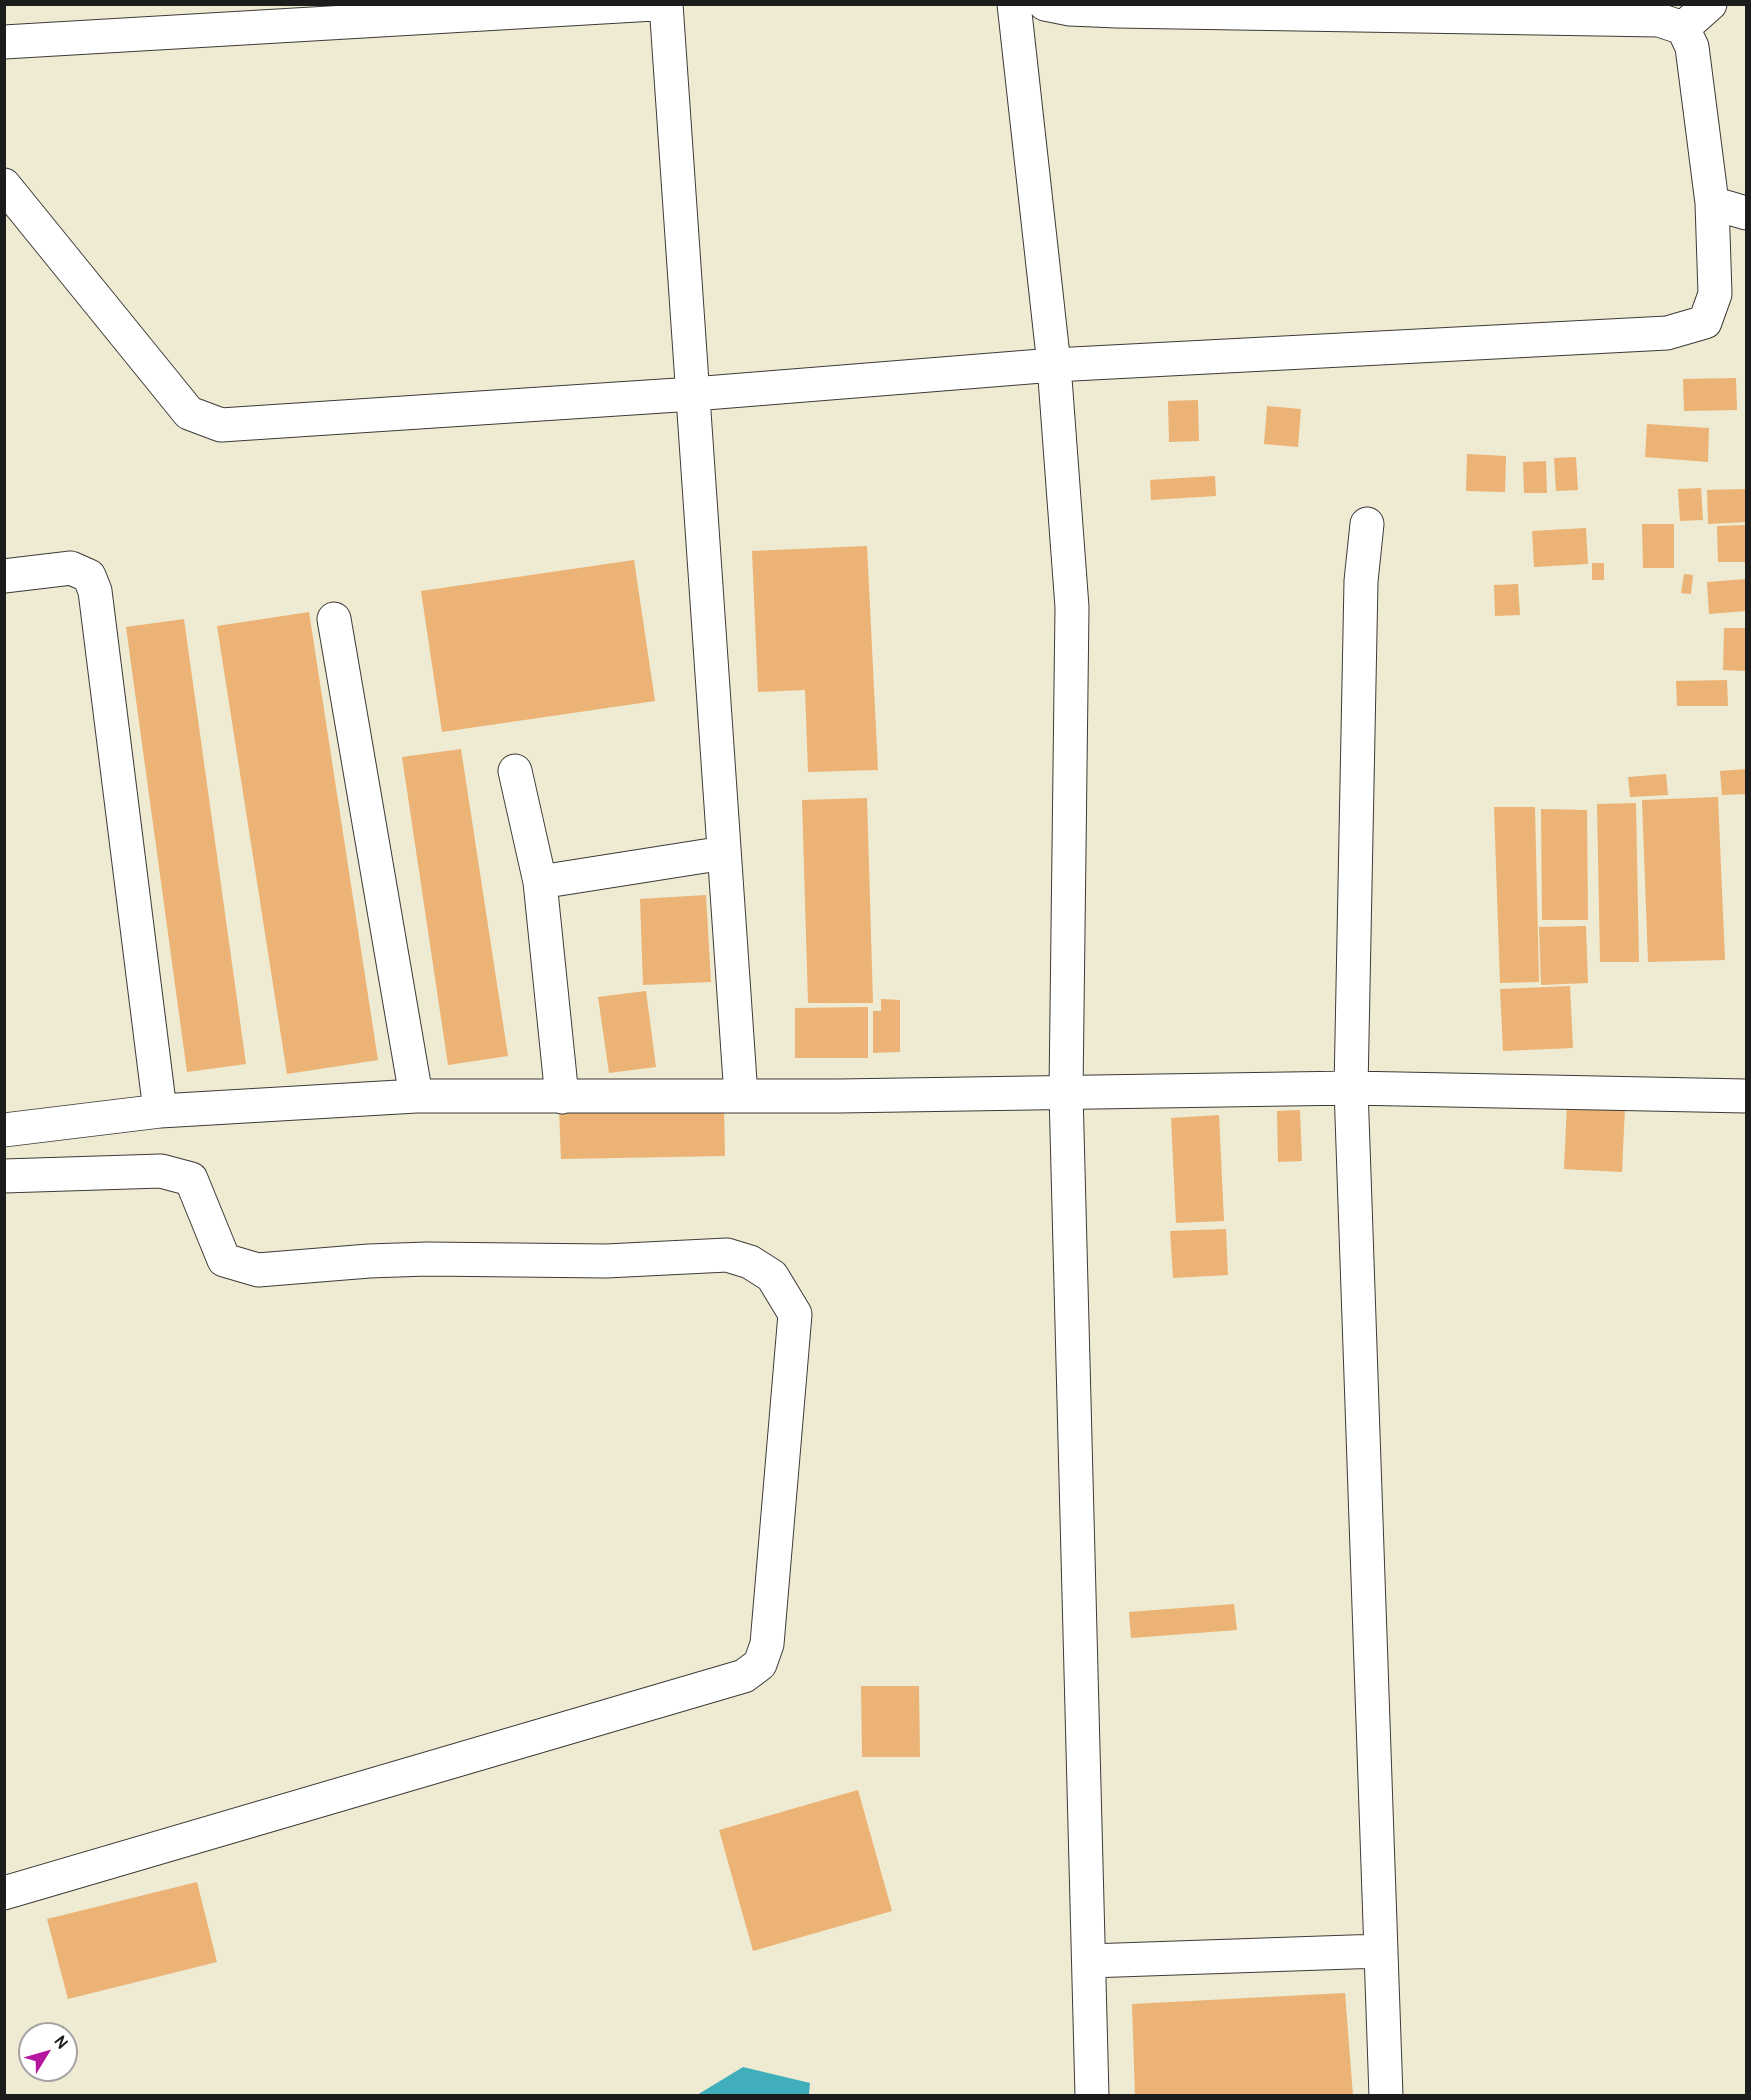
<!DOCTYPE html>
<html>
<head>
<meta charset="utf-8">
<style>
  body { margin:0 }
  #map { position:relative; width:1751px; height:2100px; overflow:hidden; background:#efead2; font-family:Pangolin,sans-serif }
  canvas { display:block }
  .frame { position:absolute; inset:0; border:6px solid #1c1c1c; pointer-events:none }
  .north { position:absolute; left:18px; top:2022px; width:60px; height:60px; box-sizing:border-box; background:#fff; border:2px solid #a4a4a4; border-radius:50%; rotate:53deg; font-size:16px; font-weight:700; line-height:24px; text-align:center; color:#1c1c1c }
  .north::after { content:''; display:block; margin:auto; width:21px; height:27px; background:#b5179e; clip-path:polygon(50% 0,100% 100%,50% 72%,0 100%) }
</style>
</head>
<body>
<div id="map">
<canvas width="1751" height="2100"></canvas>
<div class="frame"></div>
<div class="north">N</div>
</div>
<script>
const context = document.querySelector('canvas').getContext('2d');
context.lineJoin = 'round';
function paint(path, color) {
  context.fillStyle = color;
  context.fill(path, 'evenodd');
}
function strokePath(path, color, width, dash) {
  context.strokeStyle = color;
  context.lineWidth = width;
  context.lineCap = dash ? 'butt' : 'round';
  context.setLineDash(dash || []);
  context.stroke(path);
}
const water = new Path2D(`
  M 743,2067 L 810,2083 L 809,2095 L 697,2095 Z`);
const building = new Path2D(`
  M 1736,378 L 1737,410 L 1684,411 L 1683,379 Z
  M 1198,400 L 1199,441 L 1169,442 L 1168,401 Z
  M 1267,406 L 1301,409 L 1298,447 L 1264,444 Z
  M 1647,424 L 1709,428 L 1708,462 L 1645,457 Z
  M 1467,454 L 1506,456 L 1505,492 L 1466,491 Z
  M 1576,457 L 1578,490 L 1556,491 L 1554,458 Z
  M 1546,461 L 1547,493 L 1524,493 L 1523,462 Z
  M 1215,476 L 1216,496 L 1151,500 L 1150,480 Z
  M 1701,488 L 1703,520 L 1680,521 L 1678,489 Z
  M 1746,489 L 1746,522 L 1708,524 L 1707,490 Z
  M 1642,524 L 1674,524 L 1674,568 L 1643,568 Z
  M 1746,525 L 1746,562 L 1718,562 L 1717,526 Z
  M 1586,528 L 1588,564 L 1534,567 L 1532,531 Z
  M 867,546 L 878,770 L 808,772 L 805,690 L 758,692 L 752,551 Z
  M 634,560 L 655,701 L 442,732 L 421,591 Z
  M 1592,563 L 1604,563 L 1604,580 L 1592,580 Z
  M 1684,574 L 1693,575 L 1691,594 L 1681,593 Z
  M 1746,579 L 1746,611 L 1709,614 L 1707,582 Z
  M 1518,584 L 1520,615 L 1495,616 L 1494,585 Z
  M 309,612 L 378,1060 L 287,1074 L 217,626 Z
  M 184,619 L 246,1064 L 187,1072 L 126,627 Z
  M 1724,628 L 1746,628 L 1746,671 L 1723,670 Z
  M 1727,680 L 1728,706 L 1677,706 L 1676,681 Z
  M 461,749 L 508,1056 L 448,1065 L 402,757 Z
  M 1746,769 L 1746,794 L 1722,795 L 1720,771 Z
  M 1666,774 L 1668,795 L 1630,797 L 1628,777 Z
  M 1718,797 L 1725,960 L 1648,962 L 1642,800 Z
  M 867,798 L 873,1003 L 808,1003 L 802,800 Z
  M 1636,803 L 1639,962 L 1600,962 L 1597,804 Z
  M 1494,807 L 1535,807 L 1539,982 L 1500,983 Z
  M 1541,809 L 1587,810 L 1588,920 L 1542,920 Z
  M 706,895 L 711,982 L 643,985 L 640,899 Z
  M 1586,926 L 1588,983 L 1541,985 L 1539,927 Z
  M 1570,986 L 1573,1048 L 1503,1051 L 1500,989 Z
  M 646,991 L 656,1067 L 609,1073 L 598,997 Z
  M 881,999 L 900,1000 L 900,1052 L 873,1053 L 873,1011 L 881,1011 Z
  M 868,1007 L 868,1058 L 795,1058 L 795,1008 Z
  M 1567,1105 L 1625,1108 L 1622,1172 L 1564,1169 Z
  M 724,1106 L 725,1156 L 561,1159 L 559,1109 Z
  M 1300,1110 L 1302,1161 L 1278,1162 L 1277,1111 Z
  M 1219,1115 L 1224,1221 L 1176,1223 L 1171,1118 Z
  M 1226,1229 L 1228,1275 L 1173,1278 L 1170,1231 Z
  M 1234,1604 L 1237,1630 L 1131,1638 L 1129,1612 Z
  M 861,1686 L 919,1686 L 920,1757 L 862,1757 Z
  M 858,1790 L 892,1911 L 753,1951 L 719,1830 Z
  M 197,1882 L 217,1962 L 68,1999 L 47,1919 Z
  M 1345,1993 L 1353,2096 L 1135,2096 L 1132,2004 Z`);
const minor = new Path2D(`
  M 666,4 L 741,1096
  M 1014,4 L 1054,365 L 1072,607 L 1066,1092 L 1092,2096
  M 1683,28 L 1710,4
  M 4,42 L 654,4
  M 4,185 L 189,413 L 221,425 L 693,394 L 1054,365 L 1667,333 L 1705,322 L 1715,294 L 1712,203 L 1692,47 L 1683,28 L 1659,20 L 1117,11 L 1070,9 L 1045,4
  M 1712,203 L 1746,213
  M 1367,524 L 1361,581 L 1351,1088 L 1386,2096
  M 4,576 L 71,568 L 89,576 L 95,591 L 160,1111
  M 334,619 L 416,1096
  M 515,771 L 540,882 L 562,1097
  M 540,882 L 724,853
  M 4,1130 L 160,1111 L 416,1096 L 839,1096 L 1351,1088 L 1746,1096
  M 4,1176 L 161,1171 L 191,1179 L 224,1260 L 258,1270 L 369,1261 L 427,1259 L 606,1261 L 727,1255 L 750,1262 L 772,1276 L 795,1314 L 767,1644 L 760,1664 L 744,1676 L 4,1893
  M 1089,1961 L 1380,1951`);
paint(water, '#40afbb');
paint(building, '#ebb375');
strokePath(minor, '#3c3b37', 35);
strokePath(minor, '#fff', 33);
</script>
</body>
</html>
